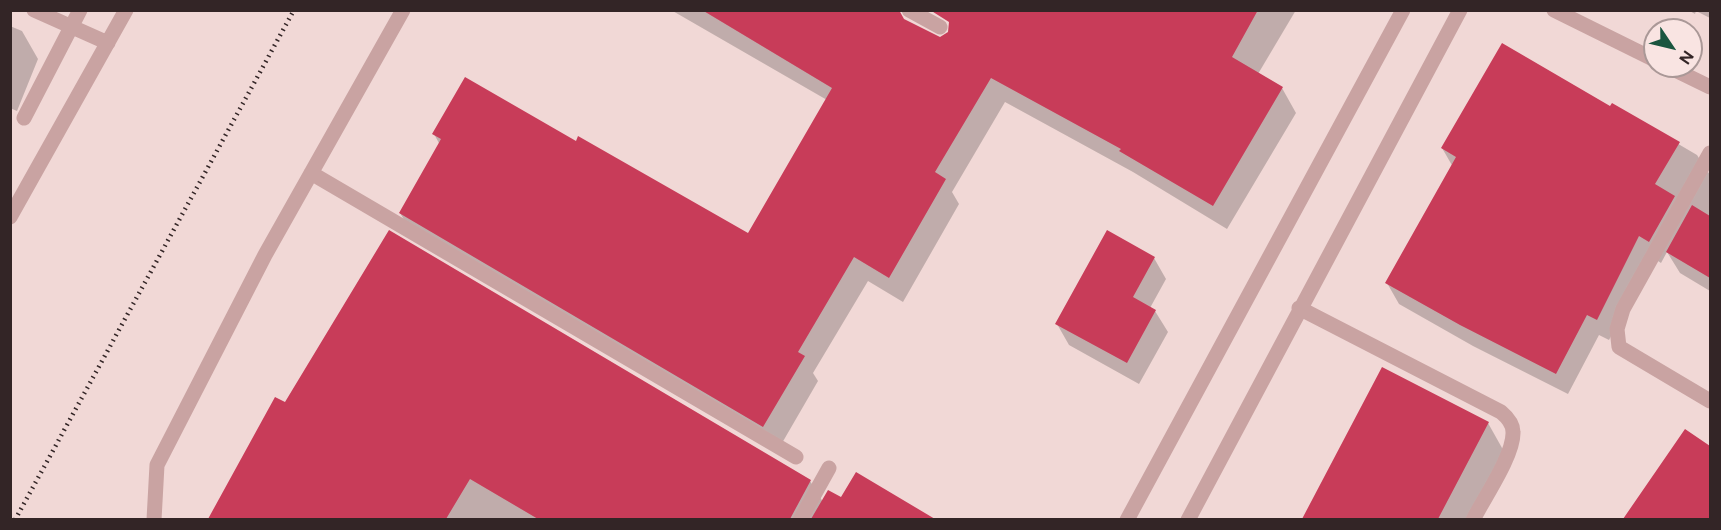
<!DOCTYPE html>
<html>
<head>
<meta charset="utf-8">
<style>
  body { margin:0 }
  #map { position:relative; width:1721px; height:530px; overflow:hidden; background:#f1d8d6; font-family:Figtree,sans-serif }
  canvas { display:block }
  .frame { position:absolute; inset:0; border:12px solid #332526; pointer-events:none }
  .north { position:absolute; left:1643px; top:18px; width:60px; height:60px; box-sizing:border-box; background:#f9e4e2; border:2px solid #aa9897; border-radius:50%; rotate:125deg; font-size:16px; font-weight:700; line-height:24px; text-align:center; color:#332526 }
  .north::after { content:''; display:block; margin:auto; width:21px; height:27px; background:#1a553f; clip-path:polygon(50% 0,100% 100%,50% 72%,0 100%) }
</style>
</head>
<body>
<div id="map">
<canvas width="1721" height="530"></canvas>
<div class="frame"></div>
<div class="north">N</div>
</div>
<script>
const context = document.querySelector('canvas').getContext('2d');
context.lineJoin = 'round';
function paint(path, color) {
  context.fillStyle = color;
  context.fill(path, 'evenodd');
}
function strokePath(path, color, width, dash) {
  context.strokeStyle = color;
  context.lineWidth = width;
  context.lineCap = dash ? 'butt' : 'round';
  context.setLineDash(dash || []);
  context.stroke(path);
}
const shadow = new Path2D(`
  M 671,10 L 872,10 L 940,51 L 964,10 L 1296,10 L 1258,74 L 1282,88 L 1296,113 L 1227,229 L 1133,172 L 1005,102 L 952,192 L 959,204 L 903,302 L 868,281 L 813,373 L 818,381 L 778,450 L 415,238 L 400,213 L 440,145 L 434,134 L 576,143 L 748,235 L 827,100 Z
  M 1688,10 L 1710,10 L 1710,18 L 1696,11 L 1695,14 Z
  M 10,26 L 22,31 L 38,59 L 17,111 L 10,108 Z
  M 1612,105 L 1697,155 L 1710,175 L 1710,291 L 1680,273 L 1667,252 L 1661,263 L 1652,257 L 1609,340 L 1599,335 L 1568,394 L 1473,346 L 1399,304 L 1387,283 L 1453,167 L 1442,148 L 1610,108 Z
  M 1154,258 L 1166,279 L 1150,308 L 1155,311 L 1168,332 L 1139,384 L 1069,345 L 1057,324 Z
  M 1382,369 L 1488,423 L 1506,455 L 1473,520 L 1303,520 Z
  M 285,404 L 810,481 L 823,502 L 841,500 L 857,474 L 933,520 L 764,520 L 761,517 L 759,520 L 221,520 L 216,509 Z
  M 1686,431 L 1710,447 L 1710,520 L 1625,520 Z`);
const building = new Path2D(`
  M 702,10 L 899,10 L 904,19 L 940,37 L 948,32 L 949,22 L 930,10 L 1258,10 L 1232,57 L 1283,87 L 1213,206 L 1119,151 L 1121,149 L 991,78 L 935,172 L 946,179 L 889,278 L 854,257 L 798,352 L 805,356 L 763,427 L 399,213 L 441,139 L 432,134 L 465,77 L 576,141 L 578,136 L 748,233 L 832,88 Z
  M 1502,43 L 1610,106 L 1612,103 L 1680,142 L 1655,184 L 1675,196 L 1649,242 L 1639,236 L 1597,320 L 1587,315 L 1556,374 L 1460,325 L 1385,283 L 1456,157 L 1441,148 Z
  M 1692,205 L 1710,216 L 1710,278 L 1666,252 Z
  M 389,230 L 811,480 L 790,519 L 538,519 L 470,479 L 446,519 L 208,519 L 275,397 L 285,402 Z
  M 1107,230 L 1155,257 L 1133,297 L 1156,310 L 1127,363 L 1055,324 Z
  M 1382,367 L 1489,422 L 1438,519 L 1302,519 Z
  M 1685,429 L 1710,446 L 1710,519 L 1623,519 Z
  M 856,472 L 935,519 L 811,519 L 828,490 L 841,497 Z`);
const minor = new Path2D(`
  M 34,10 L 108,43
  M 909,10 L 940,27
  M 1554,10 L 1655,60
  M 1667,66 L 1710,87
  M 24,118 L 80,10
  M 1710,153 L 1623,309 L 1617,329 L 1619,347 L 1710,401
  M 311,173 L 796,457
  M 10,217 L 126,10
  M 1299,308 L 1501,412 C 1507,417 1513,424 1513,432 C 1514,455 1484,498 1473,520
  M 154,520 L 157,465 L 265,255 L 403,10
  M 800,520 L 829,468
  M 1127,520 L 1403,10
  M 1188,520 L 1460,10`);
const rail = new Path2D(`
  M 15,520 L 294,10`);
paint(shadow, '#0003');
paint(building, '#c83c59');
strokePath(minor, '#c9a3a2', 15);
strokePath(rail, '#332526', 4.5, [1.5, 4.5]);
</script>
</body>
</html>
